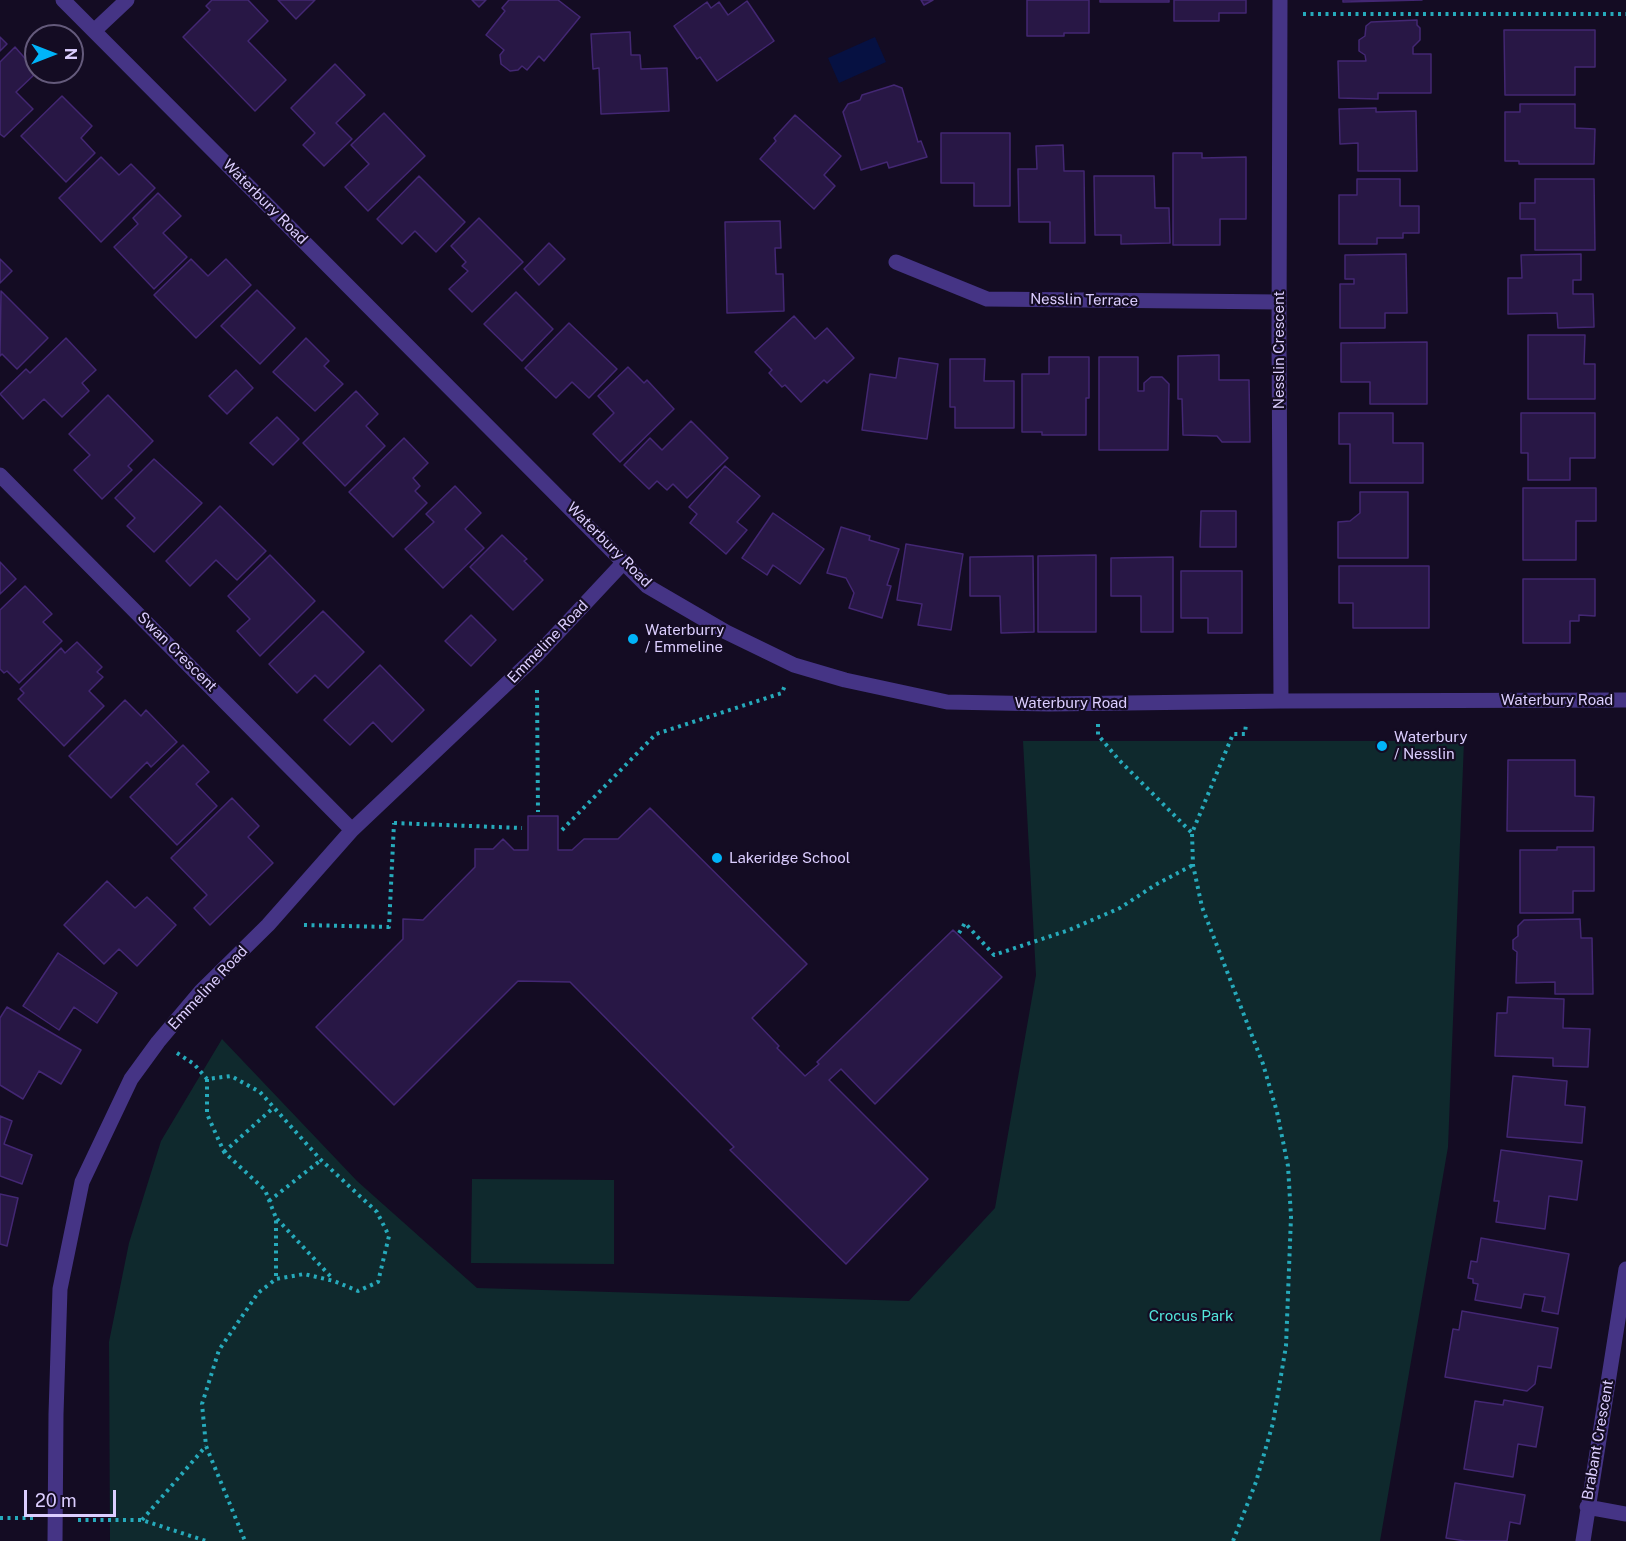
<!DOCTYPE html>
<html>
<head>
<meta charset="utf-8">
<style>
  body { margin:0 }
  #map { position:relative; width:1626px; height:1541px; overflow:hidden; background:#140c23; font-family:"Public Sans",sans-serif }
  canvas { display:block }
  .north { position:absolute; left:24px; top:24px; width:60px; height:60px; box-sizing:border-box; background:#140c23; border:2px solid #645a7b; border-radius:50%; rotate:90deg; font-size:16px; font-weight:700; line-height:24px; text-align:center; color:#dcceff }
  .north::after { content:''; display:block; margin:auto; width:21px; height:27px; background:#00b4f9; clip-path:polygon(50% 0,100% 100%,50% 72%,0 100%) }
  .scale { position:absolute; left:24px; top:1490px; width:92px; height:27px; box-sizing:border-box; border:3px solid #dcceff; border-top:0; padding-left:8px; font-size:18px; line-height:21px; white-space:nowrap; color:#dcceff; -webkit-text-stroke:4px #140c23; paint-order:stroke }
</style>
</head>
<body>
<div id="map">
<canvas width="1626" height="1541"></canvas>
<div class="north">N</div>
<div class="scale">20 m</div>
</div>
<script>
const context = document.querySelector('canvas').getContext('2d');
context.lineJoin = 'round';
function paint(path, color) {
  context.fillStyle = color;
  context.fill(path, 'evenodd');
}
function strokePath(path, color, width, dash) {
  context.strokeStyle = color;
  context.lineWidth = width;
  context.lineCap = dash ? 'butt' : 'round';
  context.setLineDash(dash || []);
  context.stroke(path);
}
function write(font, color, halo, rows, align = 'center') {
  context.font = font + ' "Public Sans",sans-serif';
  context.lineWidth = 4.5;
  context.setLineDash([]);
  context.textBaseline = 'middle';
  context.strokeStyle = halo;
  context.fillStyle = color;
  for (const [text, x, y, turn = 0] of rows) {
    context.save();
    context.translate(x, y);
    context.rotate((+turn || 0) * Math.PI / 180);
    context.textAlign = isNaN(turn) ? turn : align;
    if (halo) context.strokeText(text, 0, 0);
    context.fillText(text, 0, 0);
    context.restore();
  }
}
const green = new Path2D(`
  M 1023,741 L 1464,741 L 1448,1147 L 1380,1541 L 110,1541 L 109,1342 L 129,1243 L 161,1141 L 222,1039 L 357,1181 L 477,1288 L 909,1301 L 995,1208 L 1036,975 Z
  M 472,1179 L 614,1180 L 614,1264 L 471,1263 Z`);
const water = new Path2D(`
  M 875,37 L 886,62 L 839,83 L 828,58 Z`);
const building = new Path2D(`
  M 212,0 L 248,0 L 268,21 L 248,41 L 286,80 L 255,111 L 183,37 L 210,10 L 206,6 Z
  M 278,0 L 315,0 L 296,19 Z
  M 472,0 L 486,0 L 479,7 Z
  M 509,0 L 558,0 L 580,17 L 544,61 L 539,56 L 527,70 L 522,66 L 518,70 L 510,71 L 501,64 L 500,55 L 504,50 L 486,35 L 505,11 L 502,8 Z
  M 921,0 L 933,0 L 924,5 Z
  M 1027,0 L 1089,0 L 1089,33 L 1064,33 L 1064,36 L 1027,36 Z
  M 1100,0 L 1169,0 L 1169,2 L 1100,2 Z
  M 1174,0 L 1246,0 L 1246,13 L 1219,13 L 1219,21 L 1174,21 Z
  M 1343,0 L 1422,0 L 1343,2 Z
  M 747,1 L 774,41 L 717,81 L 700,57 L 697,59 L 674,26 L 707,2 L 711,8 L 719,2 L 728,15 Z
  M 1417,20 L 1417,25 L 1420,28 L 1420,40 L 1413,47 L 1413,54 L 1431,54 L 1431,93 L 1378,93 L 1378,99 L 1339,98 L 1338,61 L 1366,61 L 1365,55 L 1359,51 L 1359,40 L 1365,36 L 1366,26 L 1371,22 Z
  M 1504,30 L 1595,30 L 1595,67 L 1575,67 L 1575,95 L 1505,95 Z
  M 630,32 L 631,55 L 640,55 L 641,69 L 667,68 L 669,111 L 601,114 L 599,68 L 593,69 L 591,34 Z
  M 0,37 L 7,44 L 0,51 Z
  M 15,47 L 37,72 L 16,92 L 33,109 L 4,137 L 0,134 L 0,62 Z
  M 335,64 L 365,95 L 336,123 L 352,139 L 324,166 L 303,145 L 315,133 L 291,108 Z
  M 894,85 L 902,88 L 918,142 L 921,141 L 927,157 L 889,168 L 887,162 L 861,170 L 843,112 L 848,104 L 860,100 L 862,95 Z
  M 62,96 L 92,126 L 81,138 L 95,153 L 66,182 L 21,136 Z
  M 1520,104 L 1575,104 L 1575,128 L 1595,129 L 1594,164 L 1519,164 L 1519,161 L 1505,161 L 1505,112 L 1520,112 Z
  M 1376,108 L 1376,112 L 1416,111 L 1417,171 L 1358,171 L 1358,143 L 1340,144 L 1339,109 Z
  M 384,113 L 425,156 L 368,211 L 345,187 L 369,164 L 351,145 Z
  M 795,115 L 841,156 L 824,175 L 835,186 L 814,209 L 760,159 L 776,141 L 774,138 Z
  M 941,133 L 1010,133 L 1010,206 L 974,206 L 974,183 L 941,183 Z
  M 1063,145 L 1064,171 L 1084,171 L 1085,243 L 1050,243 L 1050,222 L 1019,222 L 1018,169 L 1037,169 L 1036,146 Z
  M 1173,153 L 1202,153 L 1202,158 L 1246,157 L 1246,219 L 1220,219 L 1220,245 L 1173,245 Z
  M 101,157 L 119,175 L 131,164 L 155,188 L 101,242 L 59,198 Z
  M 419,176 L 465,222 L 436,252 L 415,231 L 402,244 L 377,219 Z
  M 1094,176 L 1154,176 L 1155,208 L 1169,208 L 1170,243 L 1121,244 L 1121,235 L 1095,235 Z
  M 1357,179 L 1400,179 L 1400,206 L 1419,206 L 1419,233 L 1403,233 L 1403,238 L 1377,238 L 1377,244 L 1339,244 L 1339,195 L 1357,195 Z
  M 1535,179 L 1594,179 L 1595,250 L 1535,250 L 1535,219 L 1520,219 L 1520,203 L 1535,203 Z
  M 158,193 L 181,216 L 163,233 L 187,257 L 154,289 L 114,247 L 138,224 L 133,218 Z
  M 479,218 L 523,262 L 472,312 L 449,289 L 468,271 L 462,266 L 466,262 L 451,246 Z
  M 780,221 L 781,248 L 775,248 L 776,274 L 783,274 L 784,311 L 727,313 L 725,222 Z
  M 549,243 L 565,259 L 539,285 L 524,269 Z
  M 1406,254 L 1407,313 L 1385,313 L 1385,328 L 1340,328 L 1340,284 L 1354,284 L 1354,279 L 1345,279 L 1345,255 Z
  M 1581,254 L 1581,280 L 1573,280 L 1573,294 L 1593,294 L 1594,327 L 1558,328 L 1557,313 L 1508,314 L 1508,278 L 1522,278 L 1521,255 Z
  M 0,259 L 12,271 L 0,283 Z
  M 191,259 L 208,276 L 226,259 L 251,285 L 196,338 L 154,295 Z
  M 257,290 L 295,328 L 260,364 L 221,326 Z
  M 1,291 L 48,338 L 17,369 L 2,354 L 0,356 Z
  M 516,292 L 553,329 L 522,361 L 484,324 Z
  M 794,316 L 815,339 L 827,328 L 854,358 L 827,383 L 824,380 L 801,402 L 785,385 L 782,387 L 769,373 L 772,370 L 755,352 Z
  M 569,323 L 617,369 L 589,398 L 572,382 L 556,398 L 525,368 Z
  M 1528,335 L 1585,335 L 1584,364 L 1595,364 L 1595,399 L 1528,399 Z
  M 66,338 L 96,370 L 82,383 L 89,391 L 62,417 L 44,399 L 23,419 L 0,394 L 26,369 L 30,373 Z
  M 306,338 L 329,361 L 324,366 L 343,384 L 315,411 L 273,372 Z
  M 1427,342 L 1427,404 L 1370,404 L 1370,382 L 1341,382 L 1341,343 Z
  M 1219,355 L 1219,380 L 1249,380 L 1250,442 L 1222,442 L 1217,436 L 1183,435 L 1182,399 L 1178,399 L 1178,356 Z
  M 1049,357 L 1089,357 L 1089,398 L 1086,398 L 1086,435 L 1042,435 L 1042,432 L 1022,432 L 1022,374 L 1049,374 Z
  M 1099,357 L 1138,357 L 1138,391 L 1144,391 L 1144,383 L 1151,377 L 1162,377 L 1169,384 L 1168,450 L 1099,450 Z
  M 899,358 L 938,364 L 927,439 L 862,430 L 870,374 L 896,378 Z
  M 950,359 L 985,359 L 984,381 L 1014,381 L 1014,428 L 955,428 L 955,407 L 950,407 Z
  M 628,367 L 644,383 L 647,380 L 674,409 L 620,462 L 593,434 L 614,413 L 598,396 Z
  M 236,370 L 253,388 L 227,414 L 209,396 Z
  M 356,391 L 378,414 L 366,426 L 385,446 L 345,486 L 303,443 Z
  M 108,395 L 153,441 L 128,466 L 132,470 L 102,499 L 74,470 L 90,455 L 69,434 Z
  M 1339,413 L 1393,413 L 1393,443 L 1423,443 L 1423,483 L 1350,483 L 1350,444 L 1339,444 Z
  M 1521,413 L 1595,413 L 1595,458 L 1570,458 L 1570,480 L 1528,480 L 1528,453 L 1521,453 Z
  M 277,417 L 299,439 L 273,465 L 250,443 Z
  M 691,421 L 728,458 L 687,498 L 673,484 L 667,490 L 657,481 L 649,489 L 624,465 L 650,438 L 662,450 Z
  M 404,438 L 428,463 L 413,478 L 420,486 L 415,491 L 427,503 L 393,537 L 349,492 Z
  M 154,459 L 202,503 L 154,552 L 127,526 L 135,518 L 115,498 Z
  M 725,466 L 760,496 L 737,522 L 747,530 L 726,554 L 690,523 L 697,514 L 689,507 Z
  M 455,486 L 481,513 L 465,529 L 484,548 L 443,588 L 405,549 L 434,522 L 426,514 Z
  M 1523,488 L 1596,488 L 1596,521 L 1576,521 L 1576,560 L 1523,560 Z
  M 1360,492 L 1408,492 L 1408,558 L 1338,558 L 1338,522 L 1350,521 L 1360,513 Z
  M 220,506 L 266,551 L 237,580 L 216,560 L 190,586 L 166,561 Z
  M 1201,511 L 1236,511 L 1236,547 L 1200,547 Z
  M 773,513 L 824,549 L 800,584 L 773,565 L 767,575 L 742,558 Z
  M 841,527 L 870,536 L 869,540 L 899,549 L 887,585 L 891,586 L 882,618 L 849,608 L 854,593 L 846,578 L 827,573 Z
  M 502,535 L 527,559 L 524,561 L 543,580 L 513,610 L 470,567 Z
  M 906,544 L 963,554 L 951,630 L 918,625 L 922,604 L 897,600 Z
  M 270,555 L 315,601 L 260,656 L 237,631 L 250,619 L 228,596 Z
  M 1096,555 L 1096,632 L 1038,632 L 1038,556 Z
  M 1033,556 L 1034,632 L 1001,633 L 1000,596 L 970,596 L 970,557 Z
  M 1173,557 L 1173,632 L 1141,632 L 1141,596 L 1111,596 L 1111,558 Z
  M 0,562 L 16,579 L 0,594 Z
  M 1339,566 L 1429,566 L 1429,628 L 1353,628 L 1353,603 L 1339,603 Z
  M 1181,571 L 1242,571 L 1242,633 L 1208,633 L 1208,618 L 1181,618 Z
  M 1523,579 L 1595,579 L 1595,616 L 1579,615 L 1579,621 L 1570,621 L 1570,643 L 1523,643 Z
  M 25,586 L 52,614 L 43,622 L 62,641 L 19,683 L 7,671 L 4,673 L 0,669 L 0,610 Z
  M 323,611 L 364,652 L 328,688 L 315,675 L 297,693 L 269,664 Z
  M 471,615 L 496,640 L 471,666 L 445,641 Z
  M 77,642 L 102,667 L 97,672 L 103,677 L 89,691 L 104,706 L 64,746 L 18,699 L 24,693 L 20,689 L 61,648 L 65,653 Z
  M 380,665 L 424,710 L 392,742 L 373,722 L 350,745 L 324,720 Z
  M 125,700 L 141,716 L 146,710 L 177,742 L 151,767 L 147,762 L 111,798 L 69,756 Z
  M 183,745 L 209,772 L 196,784 L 217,806 L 177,845 L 130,797 Z
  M 1508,760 L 1575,760 L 1575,796 L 1594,797 L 1593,831 L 1507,831 Z
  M 232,798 L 259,826 L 248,837 L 273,863 L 210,925 L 194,908 L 207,895 L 171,858 Z
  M 650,808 L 807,964 L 752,1018 L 779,1046 L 777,1048 L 805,1076 L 819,1064 L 817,1062 L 953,930 L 1002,977 L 875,1104 L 841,1069 L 829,1080 L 928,1179 L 846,1264 L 730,1150 L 734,1147 L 570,982 L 518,981 L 394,1105 L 316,1027 L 403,939 L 403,919 L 423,920 L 475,867 L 475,849 L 493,849 L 503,839 L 514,850 L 528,850 L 528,816 L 558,816 L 558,850 L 572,850 L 584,839 L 618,839 Z
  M 1557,847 L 1594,847 L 1594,891 L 1573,891 L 1573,913 L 1520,913 L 1520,850 L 1557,850 Z
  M 107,881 L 135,908 L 147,897 L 176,925 L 137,966 L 119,949 L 104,964 L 64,925 Z
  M 1580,919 L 1581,938 L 1592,938 L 1593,994 L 1555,994 L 1555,982 L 1516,983 L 1517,952 L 1513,949 L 1513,940 L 1518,936 L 1518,926 L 1524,920 Z
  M 58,953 L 117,993 L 97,1023 L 74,1007 L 59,1030 L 23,1006 Z
  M 1508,997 L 1564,999 L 1563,1028 L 1590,1029 L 1588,1067 L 1553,1066 L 1553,1058 L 1495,1056 L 1497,1013 L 1507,1013 Z
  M 7,1007 L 81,1050 L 61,1084 L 39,1071 L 23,1099 L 0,1085 L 0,1018 Z
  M 1513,1076 L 1567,1081 L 1565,1105 L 1585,1107 L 1582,1143 L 1507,1137 Z
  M 0,1116 L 12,1121 L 4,1144 L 32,1155 L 22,1184 L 0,1176 Z
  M 1501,1150 L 1582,1161 L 1577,1200 L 1549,1196 L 1545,1229 L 1496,1222 L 1499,1201 L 1494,1201 Z
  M 0,1194 L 18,1198 L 7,1246 L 0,1244 Z
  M 1481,1238 L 1569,1254 L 1558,1314 L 1542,1311 L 1545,1297 L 1524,1294 L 1521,1308 L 1475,1300 L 1478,1284 L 1473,1283 L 1473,1279 L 1468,1278 L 1471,1261 L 1477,1262 Z
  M 1462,1311 L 1558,1328 L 1551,1368 L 1538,1366 L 1535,1384 L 1527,1391 L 1445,1377 L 1453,1329 L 1459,1330 Z
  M 1504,1400 L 1543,1407 L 1536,1447 L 1518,1444 L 1513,1477 L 1464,1469 L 1475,1401 L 1503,1405 Z
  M 1455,1483 L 1525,1495 L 1520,1524 L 1510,1522 L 1507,1541 L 1465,1541 L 1446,1538 Z`);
const path = new Path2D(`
  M 1303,14 L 1626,14
  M 537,690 L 538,812
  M 1098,724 L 1098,735 L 1119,760 L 1192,833
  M 394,823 L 522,828
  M 562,830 L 656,734 L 782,693 L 785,685
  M 304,925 L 389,927 L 394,823
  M 959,933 L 965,923 L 994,955 L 1069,930 L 1120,908 L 1155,885 L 1193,865
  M 177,1053 L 194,1064 L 207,1079 L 231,1076 L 260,1092 L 321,1160 L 377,1212 L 389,1236 L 378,1282 L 358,1291 L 334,1281 L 304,1274 L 276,1279 L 258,1293 L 219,1350 L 202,1404 L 206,1446 L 245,1541
  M 207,1079 L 207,1114 L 224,1152 L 265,1190 L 276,1218 L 276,1279
  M 224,1152 L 273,1108
  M 269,1201 L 321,1160
  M 277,1219 L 333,1279
  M 0,1518 L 34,1518
  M 78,1520 L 142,1520 L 206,1541
  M 142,1520 L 206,1446
  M 1233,1541 L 1256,1482 L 1273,1423 L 1286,1346 L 1291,1217 L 1288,1166 L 1277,1112 L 1263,1064 L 1202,907 L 1193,865 L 1192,833 L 1233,734 L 1245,734 L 1246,723`);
const minor = new Path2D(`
  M 63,0 L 647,586 L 726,632 L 794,665 L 845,680 L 947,702 L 1049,704 L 1281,701 L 1626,700
  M 1280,0 L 1279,337 L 1281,701
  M 94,31 L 127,0
  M 896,262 L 987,299 L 1279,302
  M 0,475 L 352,830
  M 1587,1507 L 1626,1514
  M 55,1541 L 56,1414 L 60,1289 L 82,1182 L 131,1079 L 158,1042 L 201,991 L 268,925 L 352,830 L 537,655 L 623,563
  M 1583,1541 L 1626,1269`);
const markers = [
  [633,639,6,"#00b4f9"],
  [1382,746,6,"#00b4f9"],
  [717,858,6,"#00b4f9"]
];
const streetNames = [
  ["Waterbury Road",265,202,45],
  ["Nesslin Terrace",1084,300,1],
  ["Nesslin Crescent",1279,350,-90],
  ["Waterbury Road",609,545,45],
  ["Emmeline Road",548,642,-46],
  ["Swan Crescent",177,652,45],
  ["Waterbury Road",1557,700],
  ["Waterbury Road",1071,703],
  ["Emmeline Road",208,988,-47],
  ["Brabant Crescent",1598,1440,-80]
];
const poiNames = [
  ["Waterburry",645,630],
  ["/ Emmeline",645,647],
  ["Waterbury",1394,737],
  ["/ Nesslin",1394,754],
  ["Lakeridge School",729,858]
];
const parkNames = [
  ["Crocus Park",1191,1316]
];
paint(green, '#0f292d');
paint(water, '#061142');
paint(building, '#281745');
strokePath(building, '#432773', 1.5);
strokePath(path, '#26aabb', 4, [3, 4.5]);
strokePath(minor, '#453485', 15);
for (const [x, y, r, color] of markers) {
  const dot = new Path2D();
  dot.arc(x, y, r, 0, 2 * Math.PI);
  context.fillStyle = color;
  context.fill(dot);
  strokePath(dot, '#140c23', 2);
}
write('15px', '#dcceff', '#140c23', streetNames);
write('15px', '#dcceff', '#140c23', poiNames, 'left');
write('15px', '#52e7dc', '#140c23', parkNames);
</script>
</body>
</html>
